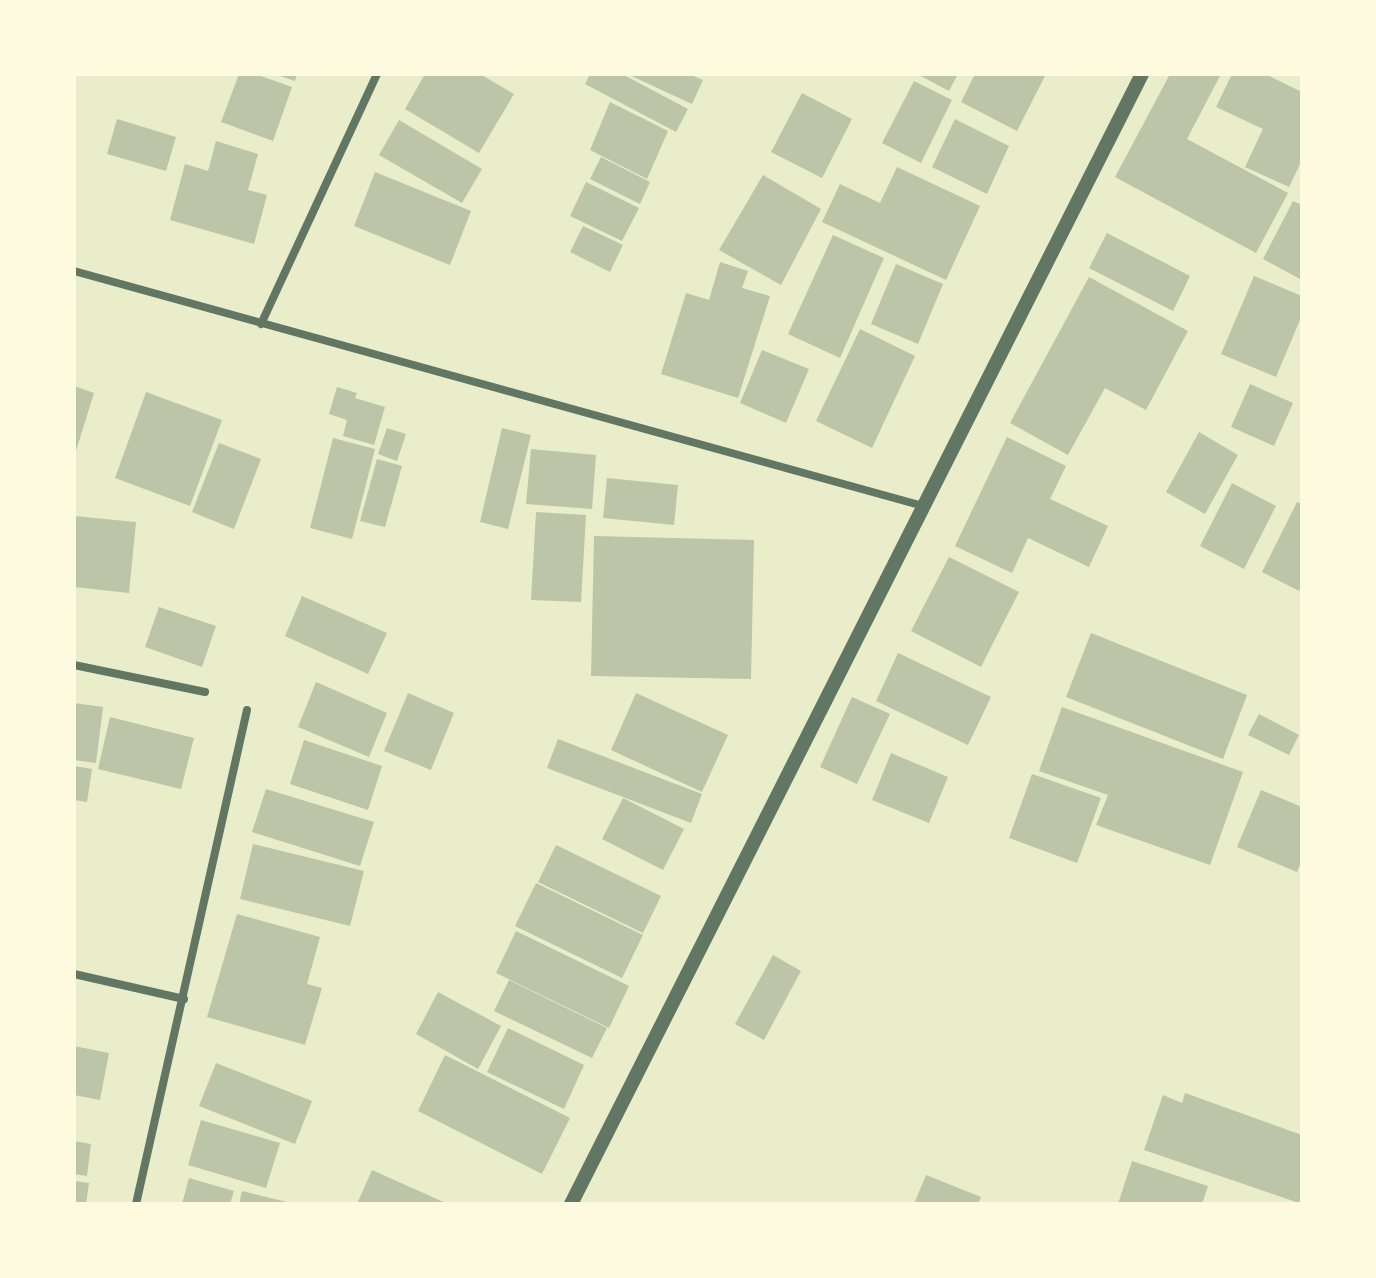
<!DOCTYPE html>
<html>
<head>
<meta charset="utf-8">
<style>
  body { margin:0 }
  #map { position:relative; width:1376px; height:1278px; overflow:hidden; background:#e9edc9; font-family:Signika,sans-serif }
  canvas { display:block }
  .frame { position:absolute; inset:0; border:76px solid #fefae0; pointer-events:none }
</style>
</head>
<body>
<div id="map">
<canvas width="1376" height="1278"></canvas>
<div class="frame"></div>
</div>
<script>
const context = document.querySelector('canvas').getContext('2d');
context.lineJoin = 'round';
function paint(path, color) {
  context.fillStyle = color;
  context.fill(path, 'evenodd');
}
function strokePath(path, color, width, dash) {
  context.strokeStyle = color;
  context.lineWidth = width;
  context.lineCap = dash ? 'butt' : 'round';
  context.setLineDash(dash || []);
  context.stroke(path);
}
const building = new Path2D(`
  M 239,74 L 255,74 L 292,87 L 273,141 L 221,122 Z
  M 274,74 L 297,74 L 295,81 Z
  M 425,74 L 480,74 L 514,94 L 479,153 L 405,109 Z
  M 590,74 L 622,74 L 688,109 L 676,132 L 585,84 Z
  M 627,74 L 689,74 L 703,80 L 692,104 Z
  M 917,74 L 958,74 L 949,91 Z
  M 975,74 L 1046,74 L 1017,131 L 961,102 Z
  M 1170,74 L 1221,74 L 1187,139 L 1288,193 L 1256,253 L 1115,177 Z
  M 1232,74 L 1265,74 L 1302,92 L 1302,160 L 1289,187 L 1245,167 L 1263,129 L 1216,107 Z
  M 914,81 L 952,100 L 921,163 L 882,143 Z
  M 802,93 L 852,119 L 822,178 L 771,152 Z
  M 610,102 L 668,131 L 647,179 L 590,150 Z
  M 117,119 L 176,137 L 166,171 L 107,154 Z
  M 955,119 L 1009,146 L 987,194 L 932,167 Z
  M 399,120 L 482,169 L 462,203 L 379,155 Z
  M 216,141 L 258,154 L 248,190 L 267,195 L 254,244 L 170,220 L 185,164 L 208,171 Z
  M 601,157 L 650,182 L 640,204 L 590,179 Z
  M 897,167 L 980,206 L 946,280 L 822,222 L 840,184 L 880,203 Z
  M 375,172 L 471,211 L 450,265 L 354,226 Z
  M 763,175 L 821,209 L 781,285 L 719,250 Z
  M 586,182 L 639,208 L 622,241 L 570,216 Z
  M 1293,201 L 1302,205 L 1302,280 L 1263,259 Z
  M 583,226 L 623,245 L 610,272 L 570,252 Z
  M 1107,233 L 1190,276 L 1173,311 L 1089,268 Z
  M 833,235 L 884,258 L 840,358 L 788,334 Z
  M 720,262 L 748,271 L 742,288 L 770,296 L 738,398 L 661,374 L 686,293 L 709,300 Z
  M 896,264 L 943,284 L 918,344 L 871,324 Z
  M 1254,276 L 1302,296 L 1302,315 L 1276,377 L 1221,354 Z
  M 1089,277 L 1188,331 L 1146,410 L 1105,388 L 1068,455 L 1010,423 Z
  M 860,329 L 915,356 L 872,448 L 816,421 Z
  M 762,350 L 809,369 L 786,423 L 740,403 Z
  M 1250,384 L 1293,403 L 1274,446 L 1231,427 Z
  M 74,386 L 94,393 L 75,454 L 74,453 Z
  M 337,387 L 357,393 L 355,398 L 385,407 L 374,445 L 343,436 L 347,420 L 329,414 Z
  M 146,392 L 222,420 L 190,506 L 115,478 Z
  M 387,428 L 406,434 L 397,461 L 378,454 Z
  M 502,428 L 531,435 L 508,529 L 480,522 Z
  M 1199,432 L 1238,455 L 1205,514 L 1166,492 Z
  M 1007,437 L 1066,466 L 1050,499 L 1108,526 L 1089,567 L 1028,538 L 1012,573 L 955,546 Z
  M 333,438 L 375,449 L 352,539 L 310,528 Z
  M 219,443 L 261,459 L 234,529 L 192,512 Z
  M 531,449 L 596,455 L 592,509 L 526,504 Z
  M 377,459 L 402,466 L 385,527 L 360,521 Z
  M 607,478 L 678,485 L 674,525 L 603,518 Z
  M 1232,483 L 1276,506 L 1244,569 L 1200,546 Z
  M 1297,502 L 1302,504 L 1302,585 L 1299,591 L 1262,572 Z
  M 536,512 L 586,515 L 581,602 L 531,600 Z
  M 74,516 L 136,522 L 129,593 L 74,587 Z
  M 594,536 L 754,540 L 751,679 L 591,676 Z
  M 949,557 L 1019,592 L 981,667 L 911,631 Z
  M 302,596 L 387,633 L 368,674 L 285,636 Z
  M 159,607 L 216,626 L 202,667 L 145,647 Z
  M 1091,633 L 1247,695 L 1223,759 L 1066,697 Z
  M 898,653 L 991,697 L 968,745 L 876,701 Z
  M 316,682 L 387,713 L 369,757 L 298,727 Z
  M 408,693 L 454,713 L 431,770 L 384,751 Z
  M 636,693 L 728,735 L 702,792 L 611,750 Z
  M 852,697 L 890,714 L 857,784 L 820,767 Z
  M 74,703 L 103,707 L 96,763 L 74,760 Z
  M 1062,707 L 1243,772 L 1210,865 L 1096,825 L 1108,795 L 1039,771 Z
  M 1259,714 L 1299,735 L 1289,755 L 1248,735 Z
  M 110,717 L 194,738 L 181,789 L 98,769 Z
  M 558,739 L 702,794 L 691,823 L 547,768 Z
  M 304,740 L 382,766 L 368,810 L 290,784 Z
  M 891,753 L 948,777 L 929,823 L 872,800 Z
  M 74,766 L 92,769 L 87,802 L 74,800 Z
  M 1032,774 L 1101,798 L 1077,863 L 1009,838 Z
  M 266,789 L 374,822 L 360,866 L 252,832 Z
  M 1261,790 L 1302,807 L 1302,860 L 1297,872 L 1237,847 Z
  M 623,798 L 684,829 L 663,870 L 602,839 Z
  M 253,844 L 364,871 L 350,926 L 240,899 Z
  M 556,845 L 661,896 L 643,933 L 538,882 Z
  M 536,883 L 643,935 L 622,978 L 515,926 Z
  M 237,914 L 320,937 L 307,984 L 322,988 L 305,1045 L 207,1017 Z
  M 516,931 L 629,986 L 609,1028 L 496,973 Z
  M 773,955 L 801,971 L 764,1040 L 735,1024 Z
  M 509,980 L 607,1028 L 592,1058 L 494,1011 Z
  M 438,992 L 501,1026 L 478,1069 L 416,1034 Z
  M 508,1028 L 584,1065 L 564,1109 L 487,1072 Z
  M 74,1046 L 109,1053 L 100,1100 L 74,1095 Z
  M 445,1055 L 570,1118 L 542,1174 L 418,1111 Z
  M 216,1063 L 312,1101 L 295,1144 L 199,1106 Z
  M 1185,1093 L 1302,1135 L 1302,1204 L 1144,1150 L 1163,1095 L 1182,1103 Z
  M 201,1120 L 280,1143 L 266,1188 L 188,1165 Z
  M 74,1141 L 91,1144 L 87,1176 L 74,1174 Z
  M 1132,1161 L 1208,1186 L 1202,1204 L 1118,1204 Z
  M 372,1170 L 448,1204 L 357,1204 Z
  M 926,1175 L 981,1197 L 978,1204 L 914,1204 Z
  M 189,1178 L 234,1191 L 230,1204 L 182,1204 Z
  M 74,1181 L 89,1183 L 86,1204 L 74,1204 Z
  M 242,1191 L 291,1203 L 291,1204 L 239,1204 Z`);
const minor = new Path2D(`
  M 74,271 L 923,506
  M 261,324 L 377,74
  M 74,665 L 205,692
  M 74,974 L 184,999
  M 136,1204 L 247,710`);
const tertiary = new Path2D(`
  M 571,1204 L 1142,74`);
paint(building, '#bcc5a7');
strokePath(minor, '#617663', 8);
strokePath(tertiary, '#617663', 14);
</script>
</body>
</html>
